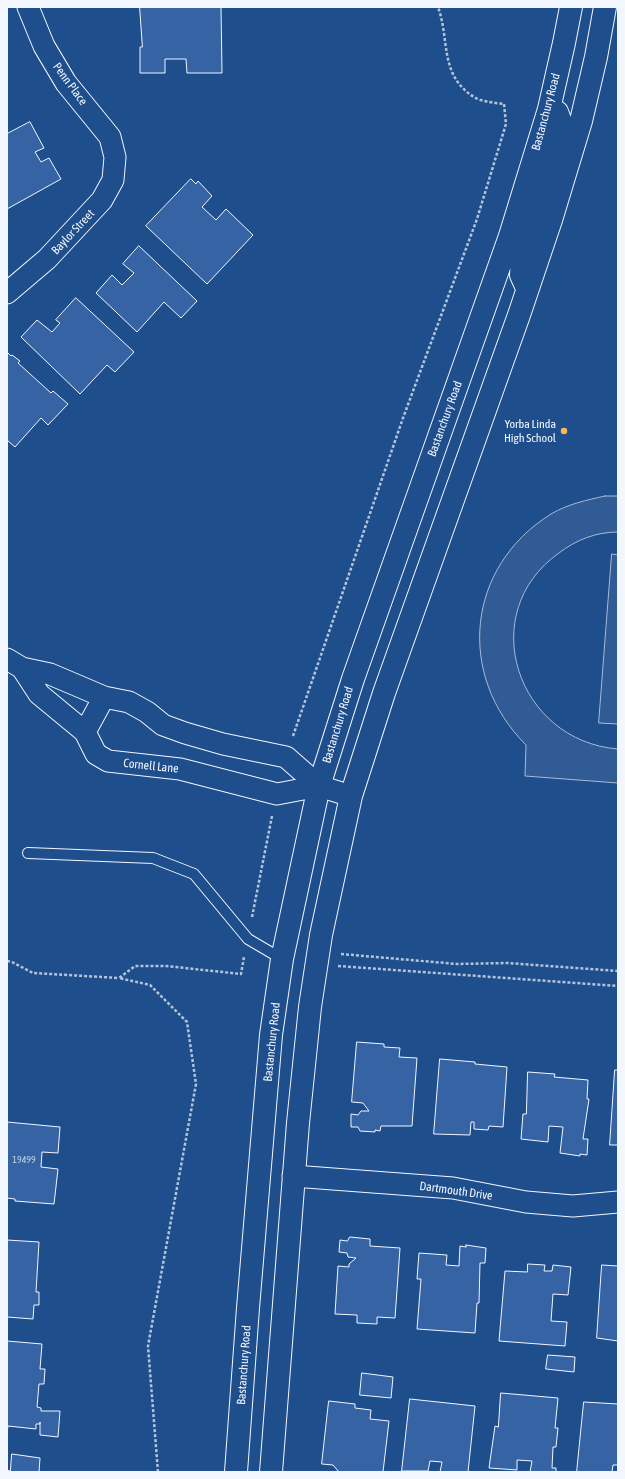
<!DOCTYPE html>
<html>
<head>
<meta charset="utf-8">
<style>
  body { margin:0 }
  #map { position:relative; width:625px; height:1479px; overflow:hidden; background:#1f4e8c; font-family:"Asap Condensed",sans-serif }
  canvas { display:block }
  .frame { position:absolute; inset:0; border:8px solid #f2f6ff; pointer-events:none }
</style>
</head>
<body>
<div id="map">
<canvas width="625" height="1479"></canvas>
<div class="frame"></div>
</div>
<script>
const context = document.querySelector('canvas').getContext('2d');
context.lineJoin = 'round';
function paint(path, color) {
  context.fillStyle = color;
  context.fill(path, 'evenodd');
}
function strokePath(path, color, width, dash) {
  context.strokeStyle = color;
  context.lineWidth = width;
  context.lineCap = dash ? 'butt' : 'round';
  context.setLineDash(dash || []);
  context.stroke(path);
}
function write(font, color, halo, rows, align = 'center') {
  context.font = font + ' "Asap Condensed",sans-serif';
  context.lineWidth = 3;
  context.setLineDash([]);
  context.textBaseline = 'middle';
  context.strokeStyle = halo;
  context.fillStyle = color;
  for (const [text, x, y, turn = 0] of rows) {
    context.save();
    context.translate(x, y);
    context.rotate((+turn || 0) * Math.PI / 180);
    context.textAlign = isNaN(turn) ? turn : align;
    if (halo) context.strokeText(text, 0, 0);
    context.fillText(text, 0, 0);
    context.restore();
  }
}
const green = new Path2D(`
  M 605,496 L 618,496 L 618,532 C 596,532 576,540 559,553 C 474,613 517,741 618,749 L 618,783 L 525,776 L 526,745 C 456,675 466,567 551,514 C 568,504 587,500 605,496 Z
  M 612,554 L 618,555 L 618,724 L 599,723 Z`);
const building = new Path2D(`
  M 140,7 L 221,7 L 222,73 L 187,73 L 186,59 L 165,59 L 165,73 L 140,73 L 140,47 L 142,47 Z
  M 30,122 L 44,148 L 35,152 L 41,162 L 49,158 L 61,179 L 7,209 L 7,134 Z
  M 191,179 L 196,184 L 198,181 L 212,196 L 202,207 L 216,220 L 226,209 L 253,235 L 207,284 L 146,226 Z
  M 139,246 L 197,301 L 181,318 L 164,302 L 137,332 L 96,293 L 112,275 L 122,285 L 134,273 L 123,264 Z
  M 76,298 L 134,352 L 115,372 L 107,365 L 80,394 L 21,337 L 37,320 L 52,332 L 60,323 L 56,320 Z
  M 7,352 L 11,356 L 12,355 L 20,361 L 18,363 L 51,393 L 53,391 L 68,404 L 48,425 L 41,418 L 15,447 L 7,440 Z
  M 357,1042 L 384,1044 L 384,1047 L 400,1048 L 399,1057 L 417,1058 L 412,1126 L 381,1126 L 380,1131 L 375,1130 L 375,1132 L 360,1131 L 358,1127 L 351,1127 L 351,1114 L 358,1115 L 361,1111 L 369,1111 L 363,1103 L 352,1102 Z
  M 440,1059 L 475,1062 L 475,1064 L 507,1067 L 503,1127 L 489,1126 L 488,1130 L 474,1129 L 474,1122 L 471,1122 L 470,1135 L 434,1134 Z
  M 615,1070 L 618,1070 L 618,1145 L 610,1145 Z
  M 528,1072 L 555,1074 L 554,1077 L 588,1080 L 587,1099 L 589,1099 L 583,1139 L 588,1139 L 587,1155 L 580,1154 L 580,1156 L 560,1153 L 563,1127 L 549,1126 L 548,1142 L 521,1139 L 523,1114 L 526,1114 Z
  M 7,1122 L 60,1127 L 58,1153 L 42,1152 L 41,1167 L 58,1169 L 54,1204 L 15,1201 L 15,1199 L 7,1198 Z
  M 350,1237 L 370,1239 L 370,1246 L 400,1248 L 395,1318 L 377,1317 L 377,1324 L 357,1323 L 357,1315 L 335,1314 L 338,1266 L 349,1267 L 349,1264 L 356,1258 L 348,1257 L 347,1253 L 339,1252 L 340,1240 L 347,1241 Z
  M 7,1240 L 39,1242 L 36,1292 L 39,1292 L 39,1305 L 34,1305 L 33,1319 L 7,1317 Z
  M 466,1245 L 486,1248 L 485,1263 L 480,1263 L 479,1303 L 477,1303 L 475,1333 L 417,1329 L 421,1279 L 417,1279 L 419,1253 L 447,1255 L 446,1265 L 459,1266 L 460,1246 L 466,1247 Z
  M 528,1264 L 545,1265 L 544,1271 L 552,1271 L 553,1265 L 571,1267 L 568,1295 L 553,1294 L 551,1321 L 567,1322 L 565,1346 L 499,1341 L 505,1271 L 527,1272 Z
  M 602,1265 L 618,1266 L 618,1341 L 597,1338 Z
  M 7,1341 L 42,1344 L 40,1369 L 45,1369 L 44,1384 L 39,1384 L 37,1407 L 41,1408 L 41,1411 L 60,1411 L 58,1437 L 40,1435 L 40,1422 L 40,1424 L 36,1424 L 36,1429 L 8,1426 L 7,1433 Z
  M 548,1355 L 575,1357 L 574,1372 L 546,1369 Z
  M 362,1373 L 393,1377 L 391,1398 L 360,1395 Z
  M 501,1393 L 558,1398 L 555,1428 L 558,1428 L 556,1447 L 553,1447 L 552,1468 L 556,1468 L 556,1472 L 530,1472 L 532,1461 L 517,1460 L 517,1470 L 489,1468 L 495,1426 L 498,1427 Z
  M 410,1399 L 475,1406 L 468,1472 L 440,1472 L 442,1462 L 430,1461 L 428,1471 L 402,1471 Z
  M 329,1401 L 355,1404 L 355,1408 L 371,1410 L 370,1419 L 389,1421 L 383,1472 L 339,1472 L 333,1465 L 322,1464 Z
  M 584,1402 L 618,1404 L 618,1472 L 618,1465 L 613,1465 L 612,1472 L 577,1472 Z
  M 12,1454 L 40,1458 L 39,1472 L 7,1472 L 7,1470 L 10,1471 Z`);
const path = new Path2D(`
  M 293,736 L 403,418 L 477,219 L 506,124 L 504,104 C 496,103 482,102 474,97 C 439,75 450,40 438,7
  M 252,917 L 272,816
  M 341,954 L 457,964 L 507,963 L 618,971
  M 7,961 L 12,962 L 33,973 L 119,978
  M 338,966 L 618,986
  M 158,1472 L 148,1346 L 196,1084 L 187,1022 L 150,985 L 119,978 L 135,966 L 166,966 L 241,974 L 244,957`);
const lane = new Path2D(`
  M 28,853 L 153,858 L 194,874 L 248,939 L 282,959`);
const street = new Path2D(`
  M 7,293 L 47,259 L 102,200 L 113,180 L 115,157 L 110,137 L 66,83 L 44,46 L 28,7
  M 7,659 L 22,668 L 50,674 L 104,697 L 129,702 L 147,712 L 163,725 L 185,733 L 223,744 L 286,757 L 319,786 L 351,796
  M 22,668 L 39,694 L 85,732 L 96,754 L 108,761 L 180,769 L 277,794 L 319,786
  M 85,732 L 104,697
  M 293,1176 L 453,1188 L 526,1202 L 573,1206 L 618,1202`);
const secondary = new Path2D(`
  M 526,286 L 521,275 L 522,257 L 562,125 L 557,112 L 549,109
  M 236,1472 L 248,1308 L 271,1035 L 282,959 L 319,786 L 353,679 L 510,236 L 549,109 L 564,43 L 571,7
  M 271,1472 L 298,1123 L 310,1007 L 321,935 L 351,796 L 384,693 L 519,315 L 551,220 L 581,121 L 596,57 L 605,7`);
const markers = [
  [564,431,4,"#ffb74d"]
];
const numberNames = [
  ["19499",24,1160]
];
const streetNames = [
  ["Penn Place",70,84,54],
  ["Bastanchury Road",546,112,-75],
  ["Baylor Street",73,232,-47],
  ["Bastanchury Road",445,419,-70],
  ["Bastanchury Road",338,725,-73],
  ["Cornell Lane",151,766,6],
  ["Bastanchury Road",272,1042,-84],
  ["Dartmouth Drive",456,1191,8],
  ["Bastanchury Road",244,1365,-86]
];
const poiNames = [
  ["Yorba Linda",556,424],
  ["High School",556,438]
];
paint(green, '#305b95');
strokePath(green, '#a8bbd7', 1);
paint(building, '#3563a3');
strokePath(building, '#f2f6ff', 1);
strokePath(lane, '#f2f6ff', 12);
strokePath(street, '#f2f6ff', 23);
strokePath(secondary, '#f2f6ff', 24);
strokePath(path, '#b3c4dc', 2.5, [3, 2]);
strokePath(lane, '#1f4e8c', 10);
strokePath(street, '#1f4e8c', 21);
strokePath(secondary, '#1f4e8c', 22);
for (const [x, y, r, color] of markers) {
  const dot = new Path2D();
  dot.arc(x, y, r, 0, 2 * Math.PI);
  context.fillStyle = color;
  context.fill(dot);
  strokePath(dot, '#1f4e8c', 1.5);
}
write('10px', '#c3d1e8', null, numberNames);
write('12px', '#f2f6ff', '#1f4e8c', streetNames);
write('12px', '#f2f6ff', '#1f4e8c', poiNames, 'right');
</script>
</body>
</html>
